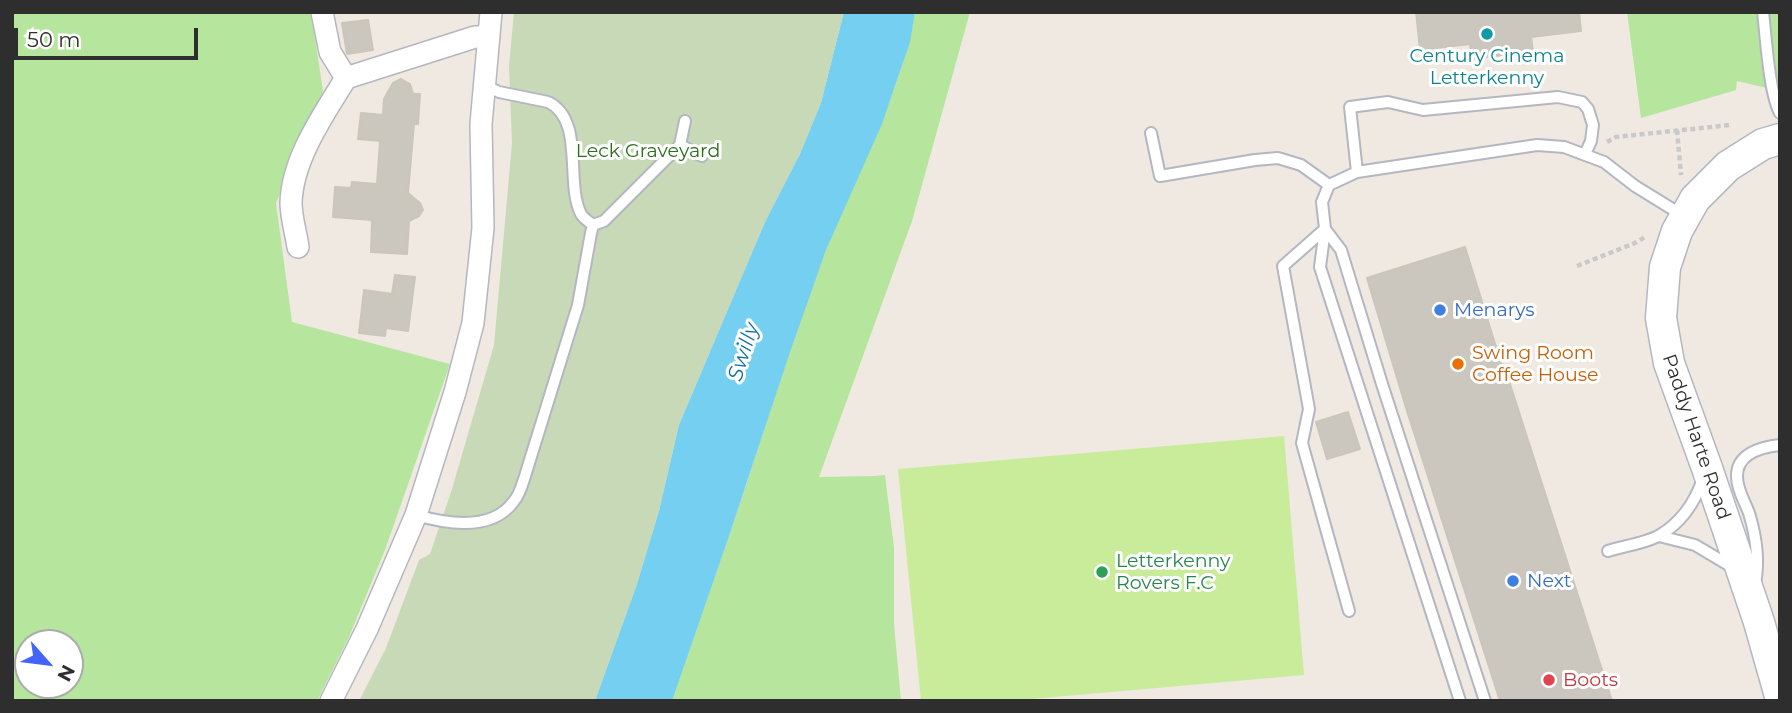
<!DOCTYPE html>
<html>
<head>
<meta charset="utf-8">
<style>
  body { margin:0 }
  #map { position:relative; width:1792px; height:713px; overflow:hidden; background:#efe9e1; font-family:Montserrat,sans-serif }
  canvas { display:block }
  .frame { position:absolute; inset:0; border:14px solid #2e2e2e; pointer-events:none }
  .north { position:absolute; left:14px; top:629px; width:70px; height:70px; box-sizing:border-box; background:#fff; border:2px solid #ababab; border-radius:50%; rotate:118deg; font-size:19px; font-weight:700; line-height:28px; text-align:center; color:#2e2e2e }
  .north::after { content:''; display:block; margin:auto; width:24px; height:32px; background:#4264fb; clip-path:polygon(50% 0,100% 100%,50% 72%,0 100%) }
  .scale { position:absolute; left:14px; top:28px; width:184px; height:32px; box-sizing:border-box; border:4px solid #2e2e2e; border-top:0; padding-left:9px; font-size:21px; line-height:24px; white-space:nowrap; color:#2e2e2e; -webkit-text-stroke:5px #fff; paint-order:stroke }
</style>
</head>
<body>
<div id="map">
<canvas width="1792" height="713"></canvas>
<div class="frame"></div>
<div class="north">N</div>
<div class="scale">50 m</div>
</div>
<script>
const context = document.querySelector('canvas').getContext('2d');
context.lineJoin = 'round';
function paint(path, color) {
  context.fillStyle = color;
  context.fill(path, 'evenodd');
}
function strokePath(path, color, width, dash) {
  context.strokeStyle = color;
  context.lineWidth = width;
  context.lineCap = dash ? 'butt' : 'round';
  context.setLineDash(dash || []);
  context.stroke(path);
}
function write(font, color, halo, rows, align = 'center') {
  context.font = font + ' Montserrat,sans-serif';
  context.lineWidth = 6;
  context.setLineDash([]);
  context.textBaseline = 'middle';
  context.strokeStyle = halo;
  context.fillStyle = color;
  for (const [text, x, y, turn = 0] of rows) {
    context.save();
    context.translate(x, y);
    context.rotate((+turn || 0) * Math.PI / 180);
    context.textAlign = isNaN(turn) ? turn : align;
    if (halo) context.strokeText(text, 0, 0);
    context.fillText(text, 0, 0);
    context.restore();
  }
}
const green = new Path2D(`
  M 12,12 L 311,12 L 323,91 L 276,203 L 292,322 L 450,364 L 385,550 L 349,637 L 317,701 L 12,701 ZM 28,643 L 70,643 L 70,685 L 28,685 Z
  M 915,12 L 970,12 L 912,221 L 819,477 L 874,476 L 885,475 L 894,548 L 894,624 L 901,701 L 672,701 C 696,629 722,557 746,485 C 772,407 795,327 826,250 C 858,171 900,96 915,12 Z
  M 1627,12 L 1780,12 L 1780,91 L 1737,81 L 1736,90 L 1641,118 Z`);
const cemetery = new Path2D(`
  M 514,12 L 844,12 L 821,103 L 800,154 L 766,220 L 751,255 L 679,425 L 659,511 L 637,584 L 595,701 L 359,701 L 386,648 L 419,560 L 430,554 L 452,489 L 494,345 L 512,143 L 509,66 Z`);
const pitch = new Path2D(`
  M 1284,436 L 1304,675 L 1009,701 L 921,701 L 898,469 Z`);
const water = new Path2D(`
  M 844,12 L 915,12 L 910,42 L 882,124 L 826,250 L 790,352 L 729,536 L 672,701 L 595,701 L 637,584 L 659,511 L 679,425 L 751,255 L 766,220 L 800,154 L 821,103 Z`);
const building = new Path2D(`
  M 1416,12 L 1579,12 L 1581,31 L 1531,37 L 1533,51 L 1472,59 L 1470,44 L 1420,50 Z
  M 368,20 L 373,50 L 347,54 L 342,23 Z
  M 401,79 L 410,84 L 413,94 L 420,94 L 418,124 L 414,124 L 408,193 L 420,203 L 423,210 L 419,216 L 409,221 L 407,254 L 371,252 L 372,220 L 333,217 L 335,187 L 351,188 L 352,182 L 377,184 L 380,141 L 358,139 L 361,113 L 383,115 L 384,99 L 393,83 Z
  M 1465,247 L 1506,379 L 1508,378 L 1612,701 L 1500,701 L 1407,411 L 1367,278 Z
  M 395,275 L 415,277 L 408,331 L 386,328 L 385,336 L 359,333 L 364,290 L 392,294 Z
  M 1348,412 L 1360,449 L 1327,459 L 1316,422 Z`);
const path = new Path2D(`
  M 1677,130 L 1681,175
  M 1607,142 L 1616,137 L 1730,125
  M 1577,266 L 1635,243 L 1647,236`);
const service = new Path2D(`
  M 1763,12 C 1766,37 1769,93 1780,113
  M 1151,133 L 1160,176 L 1255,160 L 1278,158 L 1301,165 L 1329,185
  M 680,145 L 685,121
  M 1357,172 L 1350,107 L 1388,102 L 1423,110 L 1558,97 L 1582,102 L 1588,109 L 1593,125 L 1591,141 L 1585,154
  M 593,225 L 604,221 L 680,145 L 702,156
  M 1325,229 L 1320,267 L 1460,701
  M 1325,229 L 1283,266 L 1309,409 L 1302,443 L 1349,611
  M 416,515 C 447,524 492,532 514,501 C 520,494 522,485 525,476 L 578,305 L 591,233 L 593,225 C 588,221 583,218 581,214 C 565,184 585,119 548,102 L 499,92 L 484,85
  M 1659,536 L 1695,545 L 1732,567
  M 1608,551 C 1623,546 1647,543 1660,535 C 1682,522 1695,502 1703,479
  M 1755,583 C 1760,559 1756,536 1749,513 C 1745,502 1737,490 1737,477 C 1736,454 1761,447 1780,445
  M 1485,701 L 1382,384 L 1341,250 L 1325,229 L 1322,202 L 1329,185 L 1357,172 L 1537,145 L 1564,147 L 1604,162 L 1635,186 L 1682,215`);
const minor = new Path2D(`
  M 322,12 L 330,52 L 346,78
  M 298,247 C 296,233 291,217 291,203 C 292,159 324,114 346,78 L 475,37 L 489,37
  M 331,701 L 367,629 L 416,515 L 455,392 L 473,323 L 483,228 L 481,124 L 491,12`);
const secondary = new Path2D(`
  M 1780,139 L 1763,144 L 1728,166 L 1695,199 L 1677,231 L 1665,267 L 1661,318 L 1669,363 L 1707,468 L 1759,622 L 1780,696`);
const markers = [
  [1487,34,7,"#0f9aa8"],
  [1440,310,7,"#3f7fe0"],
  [1458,364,7,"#e8710a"],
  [1102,572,7,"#2e9e5b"],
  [1513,581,7,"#3f7fe0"],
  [1549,680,7,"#e0444e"]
];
const cultureNames = [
  ["Century Cinema",1487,56],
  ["Letterkenny",1487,78]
];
const parkNames = [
  ["Leck Graveyard",648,151]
];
const shopNames = [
  ["Menarys",1454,310],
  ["Next",1527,581]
];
const foodNames = [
  ["Swing Room",1472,353],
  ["Coffee House",1472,375]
];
const streetNames = [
  ["Paddy Harte Road",1696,437,71]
];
const leisureNames = [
  ["Letterkenny",1116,561],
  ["Rovers F.C",1116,583]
];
const healthNames = [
  ["Boots",1563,680]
];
const waterNames = [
  ["Swilly",744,352,-72]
];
paint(green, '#b6e59e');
paint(cemetery, '#c8d9b8');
paint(pitch, '#c9ec9a');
paint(water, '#75cff0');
paint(building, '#cbc7bf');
strokePath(building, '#cbc5ba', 2);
strokePath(service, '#b4b7c1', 14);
strokePath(minor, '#b4b7c1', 24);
strokePath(secondary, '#b4b7c1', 33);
strokePath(path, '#c9c9c9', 4.5, [5, 3.5]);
strokePath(service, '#fff', 10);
strokePath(minor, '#fff', 21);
strokePath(secondary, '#fff', 30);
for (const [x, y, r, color] of markers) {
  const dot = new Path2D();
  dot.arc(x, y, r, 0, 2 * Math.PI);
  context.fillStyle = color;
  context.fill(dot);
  strokePath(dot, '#fff', 2.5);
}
write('19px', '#0d838f', '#fff', cultureNames);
write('19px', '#2c6e1b', '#fff', parkNames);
write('19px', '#366cbe', '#fff', shopNames, 'left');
write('19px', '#c56008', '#fff', foodNames, 'left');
write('19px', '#2e2e2e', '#fff', streetNames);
write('19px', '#27864d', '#fff', leisureNames, 'left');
write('19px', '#be3a42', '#fff', healthNames, 'left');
write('italic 21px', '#0d6fa3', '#fff', waterNames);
</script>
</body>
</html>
